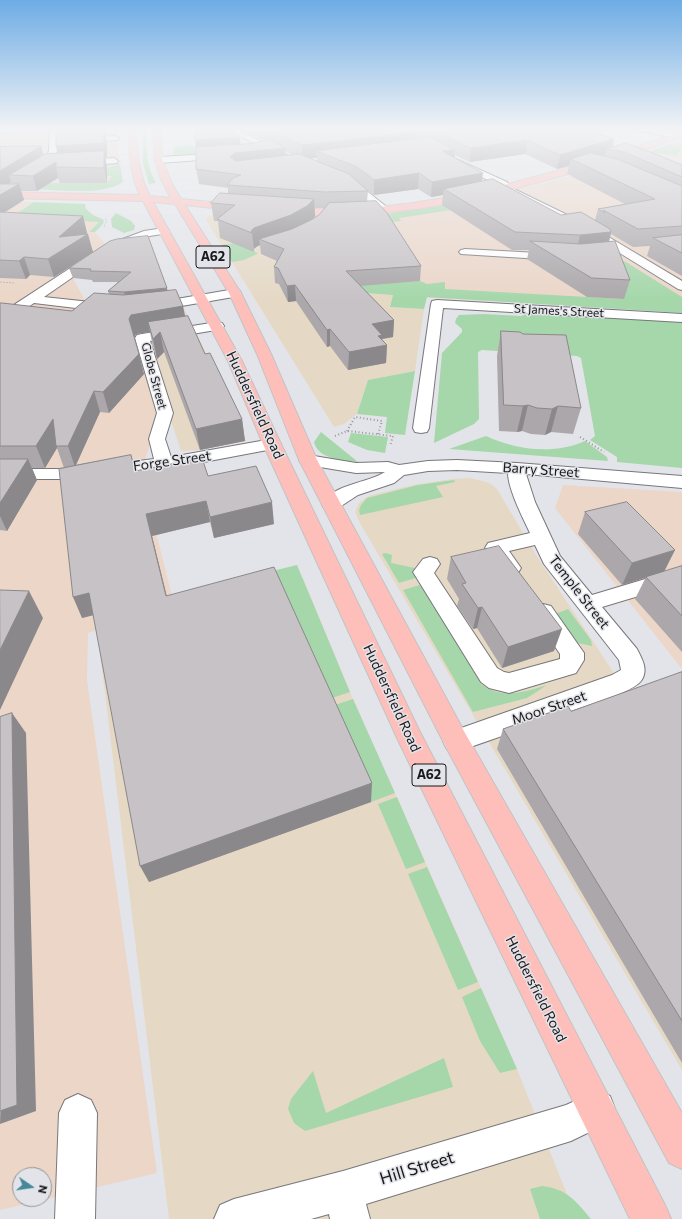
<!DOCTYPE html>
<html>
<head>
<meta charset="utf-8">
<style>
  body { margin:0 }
  #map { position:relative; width:682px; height:1219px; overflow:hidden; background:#e3e4e9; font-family:Commissioner,sans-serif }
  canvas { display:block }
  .north { position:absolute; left:12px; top:1167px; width:40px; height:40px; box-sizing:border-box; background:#e3e4e9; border:1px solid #929397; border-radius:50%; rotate:103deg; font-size:11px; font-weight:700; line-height:16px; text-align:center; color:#19191b }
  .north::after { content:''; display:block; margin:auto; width:14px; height:18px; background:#468899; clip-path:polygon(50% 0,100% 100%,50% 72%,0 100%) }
</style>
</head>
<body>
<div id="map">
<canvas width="682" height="1219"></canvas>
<div class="north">N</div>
</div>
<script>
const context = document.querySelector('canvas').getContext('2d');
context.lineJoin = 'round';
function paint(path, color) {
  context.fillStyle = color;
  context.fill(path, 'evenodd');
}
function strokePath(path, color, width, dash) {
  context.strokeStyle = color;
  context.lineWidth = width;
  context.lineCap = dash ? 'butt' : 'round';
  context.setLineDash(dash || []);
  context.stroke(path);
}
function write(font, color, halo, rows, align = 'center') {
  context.font = font + ' Commissioner,sans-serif';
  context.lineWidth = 3;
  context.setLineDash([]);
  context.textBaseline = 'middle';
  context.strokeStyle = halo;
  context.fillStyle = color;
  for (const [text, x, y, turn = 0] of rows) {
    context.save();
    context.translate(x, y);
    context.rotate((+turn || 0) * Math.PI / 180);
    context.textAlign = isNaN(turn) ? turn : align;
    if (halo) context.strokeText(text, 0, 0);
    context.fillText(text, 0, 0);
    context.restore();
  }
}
const commercial = new Path2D(`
  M 233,212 L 319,216 L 314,232 L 257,253 L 296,270 L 287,287 L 393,295 L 390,307 L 424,309 L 415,371 L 368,380 L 357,414 L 344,424 L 334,427 L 206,220 L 207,217 L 213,215 Z
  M 184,308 L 213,367 L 246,441 L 199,450 L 181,451 L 136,314 Z
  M 471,478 L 490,483 L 497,489 L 538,558 L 633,702 L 682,847 L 682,1070 L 361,525 L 355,512 L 359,503 L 368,496 L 413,485 L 452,479 Z
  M 303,578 L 350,692 L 517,1069 L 577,1219 L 169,1219 L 97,628 Z`);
const industrial = new Path2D(`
  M 8,129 L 118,129 L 119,158 L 123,182 L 112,187 L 94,190 L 0,189 L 0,137 Z
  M 682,140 L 682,311 L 430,298 L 287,287 L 295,270 L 256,252 L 314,232 L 532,186 L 587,171 Z
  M 0,201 L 34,202 L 10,218 L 99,222 L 90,232 L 95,232 L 105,244 L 68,269 L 92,313 L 136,314 L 140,341 L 160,411 L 141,473 L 174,604 L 88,633 L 87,680 L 157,1173 L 0,1210 ZM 20,1175 L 44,1175 L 44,1199 L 20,1199 Z
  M 563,485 L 682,492 L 682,669 L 555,508 Z`);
const green = new Path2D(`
  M 143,129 L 147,129 C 145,148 147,167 156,183 L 149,184 L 143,164 Z
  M 225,144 L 205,155 L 173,156 L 174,146 Z
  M 669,144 L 682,147 L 677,156 L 649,152 Z
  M 120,164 L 123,182 C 102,196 61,190 36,189 L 39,183 L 107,183 L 112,176 L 107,176 L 106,168 Z
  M 493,196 L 449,209 L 451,210 L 399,218 L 401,221 L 391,222 L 386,214 Z
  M 34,202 L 85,204 L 86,209 L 93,215 L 104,220 L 103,224 L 95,232 L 89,232 L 99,222 L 10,218 Z
  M 116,213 L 131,221 L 135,226 L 134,230 L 124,233 L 112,227 L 111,219 Z
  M 241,242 L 257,253 L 259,253 L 244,260 L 232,262 L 222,245 Z
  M 620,260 L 626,262 L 682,297 L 682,313 L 427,297 L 424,309 L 390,307 L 393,295 L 287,287 L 420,281 L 427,284 L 445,282 L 445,289 L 623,299 Z
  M 529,313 L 682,322 L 682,468 L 617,462 L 617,457 L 590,440 L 595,436 L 581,358 L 577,356 L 482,350 L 478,352 L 479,419 L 474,424 L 434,443 L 442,353 L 462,332 L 462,329 L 455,323 L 456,319 L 459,315 L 483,314 L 521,316 Z
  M 415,371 L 405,435 L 385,433 L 387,417 L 357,414 L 368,380 Z
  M 321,432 L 358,462 C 343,461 318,459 314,442 Z
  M 351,433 L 388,437 L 385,453 L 367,450 L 348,442 Z
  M 486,436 C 516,450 554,455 585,441 L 607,457 L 608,461 L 449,449 Z
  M 454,480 L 455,482 L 436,486 L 443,497 L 360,515 L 359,510 L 361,505 L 367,498 L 418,485 Z
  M 386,553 L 392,555 L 391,563 L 415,568 L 419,577 L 399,583 L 382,554 Z
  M 297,565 L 350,692 L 326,700 L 174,595 Z
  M 423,584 L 481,684 C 502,700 524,692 547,685 L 527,698 L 473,712 L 403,590 Z
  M 568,609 L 591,640 L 592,646 L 578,643 L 555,614 Z
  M 353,699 L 395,793 L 371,802 L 329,707 Z
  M 397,797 L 425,862 L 406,869 L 378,804 Z
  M 427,867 L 478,982 L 458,990 L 408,874 Z
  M 481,988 L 517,1069 L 500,1073 L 480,1041 L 462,997 Z
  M 444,1058 L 453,1087 L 305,1131 L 294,1123 L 288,1109 L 291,1099 L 313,1071 L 326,1113 Z
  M 542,1186 C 567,1189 576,1201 591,1219 L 540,1219 L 530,1189 Z`);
const pathFar1 = new Path2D(`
  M 104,227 L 107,220 L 105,219
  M 0,282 L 15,283`);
const path = new Path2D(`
  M 347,431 L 355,417 L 382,421 L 378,434
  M 335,436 L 347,431 L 393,436 L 390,446
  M 580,437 L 604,452`);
const minor = new Path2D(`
  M 0,129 L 15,129 L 0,133 Z
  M 50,129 L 58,129 L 57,150 L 53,165 L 0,198 L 0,191 L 46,162 L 49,150 Z
  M 227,129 L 237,129 L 289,156 L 285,159 L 282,158 Z
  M 635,129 L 652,129 L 678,134 L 679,136 L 675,138 L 639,131 Z
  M 115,136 L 119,138 L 118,140 L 76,142 L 72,140 L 76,138 Z
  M 226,153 L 230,156 L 229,158 L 159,163 L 155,160 L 159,157 Z
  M 114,158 L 118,161 L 117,163 L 75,167 L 71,164 L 75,161 Z
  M 456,159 L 507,182 L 512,188 L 592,227 L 682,281 L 682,290 L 678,289 L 584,231 L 506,192 L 501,186 L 453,164 L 452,162 Z
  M 342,178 L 363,188 L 388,208 L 389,210 L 388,212 L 380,212 L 357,192 L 339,183 L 337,181 L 339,179 Z
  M 164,228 L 168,229 L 169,231 L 168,233 L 150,236 L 112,250 L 44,297 L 109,304 L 114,305 L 115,308 L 114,311 L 109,312 L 34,303 L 5,323 L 0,324 L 0,314 L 104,246 L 144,231 Z
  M 465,249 L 557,254 L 561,255 L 563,257 L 561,259 L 557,260 L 461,254 L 459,252 L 461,250 Z
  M 235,289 L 239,290 L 241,293 L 239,296 L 153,311 L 148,310 L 147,307 L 148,304 L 153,303 Z
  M 437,300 L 682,314 L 682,322 L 443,308 L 429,428 L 427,432 L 421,433 L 415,432 L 413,428 L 431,304 L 432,301 Z
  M 217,322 L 222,323 L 224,326 L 222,329 L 150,341 L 173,413 L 165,439 L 171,457 L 272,439 L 278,440 L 281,444 L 278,448 L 188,465 L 75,479 L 0,479 L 0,469 L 75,469 L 154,459 L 149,439 L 157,413 L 135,338 L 137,335 L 142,334 Z
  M 308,455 L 356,463 L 388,462 L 399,465 L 428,461 L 457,460 L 517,463 L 682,476 L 682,488 L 526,474 L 535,502 L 560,556 L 592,595 L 682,568 L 682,583 L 602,607 L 637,649 C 642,659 649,670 641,681 C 633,692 586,706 571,711 C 533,725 494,739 456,752 L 447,749 L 443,741 L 447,733 L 612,675 L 621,670 L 619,660 L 544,564 L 535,545 L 509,551 L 521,568 L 518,573 C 502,578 493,561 485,548 L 488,543 L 530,533 C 523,518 508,489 508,473 L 457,470 L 428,471 L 404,475 L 394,483 L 358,495 L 338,508 L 331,510 L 324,508 L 322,504 C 335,483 366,484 385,472 L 356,473 L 302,464 L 299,460 L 302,456 Z
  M 430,557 L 437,559 L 440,564 L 434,573 L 497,668 L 504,672 L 509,673 L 560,659 L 560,654 L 532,612 L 535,606 L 543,604 L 551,606 L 584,653 L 584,660 L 576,673 L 509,693 L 489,688 L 481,682 L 413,572 L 423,559 Z
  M 597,1091 L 610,1096 L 615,1109 L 610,1122 L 571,1141 L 366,1204 L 370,1219 L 330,1219 L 329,1214 L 311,1219 L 214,1219 L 220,1205 L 234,1199 L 343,1171 L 566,1105 Z
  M 78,1094 L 91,1100 L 97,1113 L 95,1219 L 55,1219 L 59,1113 L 65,1100 Z`);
const major = new Path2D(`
  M 131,129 L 139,129 C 134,146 141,181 150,196 L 171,198 C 155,172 154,159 153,129 L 161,129 L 162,159 L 172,184 L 181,199 L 241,205 L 246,208 L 241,211 L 185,205 L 241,293 L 271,354 L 317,460 L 465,733 L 682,1113 L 682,1169 L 669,1163 L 447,749 L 312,485 L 299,460 L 257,354 L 229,293 L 175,204 L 153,202 L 242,361 L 281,444 L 420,732 L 665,1205 L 671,1219 L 630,1219 L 398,740 L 263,444 L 228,361 L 143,201 L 0,198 L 0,192 L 140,195 C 132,180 126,145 131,129 Z
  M 682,132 L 682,137 C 663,143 644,151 625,157 C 542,182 457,208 370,214 C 342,216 313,215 285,214 L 280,211 L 285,208 L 328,209 L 371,208 L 413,203 L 456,196 L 497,187 L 578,165 Z`);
const wall = new Path2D(`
  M 58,129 L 106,129 L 107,135 L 105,135 L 107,142 L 107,157 L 105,157 L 107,166 L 107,183 L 60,183 L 58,178 L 37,191 L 21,191 L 24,200 L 4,213 L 83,216 L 87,233 L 86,234 L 93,252 L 54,277 L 30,275 L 26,279 L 0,278 L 0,147 L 41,146 L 43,155 L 58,153 Z
  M 246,129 L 587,129 L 612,147 L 682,165 L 682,276 L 647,256 L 650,246 L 633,247 L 611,234 L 609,242 L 630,280 L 624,299 L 587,297 L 527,259 L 529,250 L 512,250 L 442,205 L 443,195 L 431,197 L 418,189 L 374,195 L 368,191 L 367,201 L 421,266 L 420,281 L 360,286 L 394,320 L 393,337 L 382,339 L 387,345 L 386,363 L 348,370 L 330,346 L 327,347 L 296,301 L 288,302 L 279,284 L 275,283 L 274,267 L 277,261 L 261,254 L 260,245 L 256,247 L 254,249 L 254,252 L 220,238 L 218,221 L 214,221 L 211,203 L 228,193 L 228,188 L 199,184 L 196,169 L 196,147 L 195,140 L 241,144 L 265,141 L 246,132 ZM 417,136 L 422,138 L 417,139 ZM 285,151 L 292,155 L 286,155 ZM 525,154 L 557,169 L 569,166 L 567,174 L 625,204 L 598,209 L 595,220 L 561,215 L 482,181 L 455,158 L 455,155 L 470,162 ZM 311,158 L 317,158 L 317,161 ZM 315,208 L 324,208 L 319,215 L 313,219 L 315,217 Z
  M 661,129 L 682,129 L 682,132 L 682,131 L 677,132 Z
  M 110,241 L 167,291 L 185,317 L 205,354 L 242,419 L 245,441 L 200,450 L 164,352 L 157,359 L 152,342 L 150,332 L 136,334 L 134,337 L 139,354 L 144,374 L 109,413 L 100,412 L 76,465 L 131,455 L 136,471 L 208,476 L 274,524 L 214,538 L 210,522 L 152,536 L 166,596 L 371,802 L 149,882 L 93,615 L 82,618 L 64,468 L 57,448 L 45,468 L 32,468 L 37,480 L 7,531 L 0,530 L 0,303 L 72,311 L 109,294 L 108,291 L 118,282 L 93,282 L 92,280 L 73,278 L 69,268 Z
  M 501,331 L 581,408 L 573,434 L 551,432 L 545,435 L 531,434 L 522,431 L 517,432 L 499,431 L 497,356 Z
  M 585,512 L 664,572 L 682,566 L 682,652 L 635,599 L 646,577 L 622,585 L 578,534 Z
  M 451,557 L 554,651 L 502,668 L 477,628 L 473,629 L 457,606 L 459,599 L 447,579 Z
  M 682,672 L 682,1063 L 497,749 L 503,729 L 571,711 Z`);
const shadedWall = new Path2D(`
  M 104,129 L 107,142 L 107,157 L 105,157 L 107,166 L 107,183 L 104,168 L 59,160 L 56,146 Z
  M 677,129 L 682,129 L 682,131 L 677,132 Z
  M 417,132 L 416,146 L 316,151 L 317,158 L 302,159 L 302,145 Z
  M 240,137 L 241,150 L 197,153 L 195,140 Z
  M 614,139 L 612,150 L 607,149 L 605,155 L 579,163 L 571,159 L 569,166 L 557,169 L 560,155 Z
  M 527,140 L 525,154 L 470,162 L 471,148 Z
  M 41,146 L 45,161 L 9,175 L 11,182 L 0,189 L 0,171 Z
  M 285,148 L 286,162 L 232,172 L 230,157 L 235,153 Z
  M 455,150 L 454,164 L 442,151 Z
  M 56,162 L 56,167 L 58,178 L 37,191 L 33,176 Z
  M 419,173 L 418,189 L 374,195 L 374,180 Z
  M 483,173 L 481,189 L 444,189 L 443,195 L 431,197 L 432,182 Z
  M 19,184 L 24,200 L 0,215 L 0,195 Z
  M 314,199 L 315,217 L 308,224 L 259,239 L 260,245 L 256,247 L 254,249 L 252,233 L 251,231 L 254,228 Z
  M 83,216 L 87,233 L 82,238 L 88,234 L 93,252 L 54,277 L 48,259 L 59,237 Z
  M 611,232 L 607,249 L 576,252 L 580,235 Z
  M 24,257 L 30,275 L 26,279 L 19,261 Z
  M 295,285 L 296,301 L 288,302 L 287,286 Z
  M 167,288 L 169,299 L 127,303 L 124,292 Z
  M 183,306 L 187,325 L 148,322 L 150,332 L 136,334 L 134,338 L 129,319 L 131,315 Z
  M 394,320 L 393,337 L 382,339 L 381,346 L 387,345 L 386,363 L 348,370 L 349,352 L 372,324 Z
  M 330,329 L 330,346 L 327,347 L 327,330 Z
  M 160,332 L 164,352 L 157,359 L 153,339 Z
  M 139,354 L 144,374 L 109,413 L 103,392 Z
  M 94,391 L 100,412 L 75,467 L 68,446 Z
  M 528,405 L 522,431 L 517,432 L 523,406 Z
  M 558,406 L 551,432 L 545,435 L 552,409 Z
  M 53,419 L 57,448 L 45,468 L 36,446 Z
  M 242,419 L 245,441 L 200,450 L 196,429 Z
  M 28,459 L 37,480 L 7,531 L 0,516 L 0,503 Z
  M 206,501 L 210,522 L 152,536 L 172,617 L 166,596 L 146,514 Z
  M 272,502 L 274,524 L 214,538 L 210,517 Z
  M 675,550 L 664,572 L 622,585 L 632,563 Z
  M 29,591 L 43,618 L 0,710 L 0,650 Z
  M 89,593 L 98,614 L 82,618 L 73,597 Z
  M 482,607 L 477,628 L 473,629 L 478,608 Z
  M 562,629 L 554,651 L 502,668 L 508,647 Z
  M 12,713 L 26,733 L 36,1111 L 0,1124 Z
  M 372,783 L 371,802 L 149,882 L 140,866 Z`);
const building = new Path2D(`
  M 91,129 L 104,129 L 104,143 L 56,146 L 56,131 Z
  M 195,129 L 232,129 L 240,137 L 195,140 Z
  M 267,129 L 411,129 L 417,132 L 302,145 Z
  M 432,129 L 587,129 L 614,139 L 560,155 L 527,140 L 471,148 Z
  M 430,137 L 455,150 L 442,151 L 483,173 L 432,182 L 419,173 L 374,180 L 357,167 L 316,151 Z
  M 271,140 L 285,148 L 235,153 L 230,157 L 236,161 L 299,154 L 349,174 L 368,191 L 325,192 L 227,185 L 233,178 L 241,175 L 196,169 L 196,147 L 247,144 Z
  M 626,143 L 653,153 L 682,165 L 682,177 L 624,152 L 607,149 Z
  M 41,146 L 0,171 L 0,147 Z
  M 104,151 L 104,168 L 56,167 L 56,162 L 33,176 L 9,175 L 45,154 Z
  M 591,153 L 617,159 L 682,186 L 682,226 L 638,229 L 603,210 L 605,213 L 598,209 L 655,199 L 571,159 Z
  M 493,179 L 561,215 L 581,212 L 610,229 L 611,232 L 580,235 L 515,232 L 444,189 Z
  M 0,184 L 19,184 L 0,195 Z
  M 220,193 L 314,199 L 307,206 L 291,215 L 254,228 L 251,231 L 252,233 L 217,219 L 235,205 L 211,203 Z
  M 376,201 L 387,213 L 421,266 L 346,271 L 394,320 L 372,324 L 382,335 L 378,336 L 387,345 L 349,352 L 330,329 L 327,330 L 295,285 L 287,286 L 278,268 L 274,267 L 284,249 L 259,239 L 292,229 L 311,220 L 319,215 L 329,203 Z
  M 0,212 L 83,216 L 59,237 L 88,234 L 48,259 L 24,257 L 19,261 L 0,260 Z
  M 682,235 L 682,253 L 653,238 Z
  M 148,236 L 167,288 L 124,292 L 108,291 L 131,272 L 90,271 L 91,269 L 69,268 L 110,241 L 117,239 Z
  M 530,241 L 581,244 L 615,241 L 630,280 L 592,278 Z
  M 176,290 L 183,306 L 131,315 L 129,319 L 139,354 L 103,392 L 94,391 L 68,446 L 56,446 L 53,419 L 36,446 L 0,446 L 0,303 L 2,303 L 72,311 L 94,293 L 123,295 Z
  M 188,316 L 205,354 L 210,353 L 242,419 L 196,429 L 160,332 L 153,339 L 148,322 Z
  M 501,331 L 520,332 L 523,334 L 566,335 L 581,408 L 558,406 L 552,409 L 537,408 L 528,405 L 523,406 L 504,405 Z
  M 131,455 L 135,471 L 202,458 L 208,476 L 256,466 L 272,502 L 210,517 L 206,501 L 146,514 L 166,596 L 274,567 L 372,783 L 140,866 L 89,593 L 73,597 L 59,469 Z
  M 0,459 L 28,459 L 0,503 Z
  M 627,502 L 675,550 L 632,563 L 585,512 Z
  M 499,546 L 562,629 L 508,647 L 482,607 L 478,608 L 462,584 L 466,583 L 451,557 Z
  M 682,566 L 682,616 L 646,577 Z
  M 0,590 L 29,591 L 0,650 Z
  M 682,672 L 682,1021 L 503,729 L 568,706 L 571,711 Z
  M 12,713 L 17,1105 L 0,1111 L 0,717 Z`);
const farStreetnames = [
  ["St James's Street",559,311,3],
  ["Globe Street",154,376,75]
];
const shields = [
  [213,257,34],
  [429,775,34]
];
const shieldNames = [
  ["A62",213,257],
  ["A62",429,775]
];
const streetNames = [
  ["Huddersfield Road",255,405,65],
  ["Forge Street",172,461,-8],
  ["Barry Street",541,470,4],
  ["Temple Street",579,592,52],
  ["Huddersfield Road",392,698,65],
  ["Moor Street",549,708,-19],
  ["Huddersfield Road",536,989,63]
];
const nearStreetnames = [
  ["Hill Street",417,1168,-17]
];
paint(commercial, '#e5d9c5');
paint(industrial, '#ebd6c8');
paint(green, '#a5d7aa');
strokePath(minor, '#77777c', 2);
strokePath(major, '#c3c3c4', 2);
strokePath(pathFar1, '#97979b', 1, [0.5, 1]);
strokePath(path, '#97979b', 2, [1, 2.5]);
paint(minor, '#fff');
paint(major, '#febfba');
paint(wall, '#aba7aa');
paint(shadedWall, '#8b888b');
paint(building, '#c7c2c6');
strokePath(building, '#8b888b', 1);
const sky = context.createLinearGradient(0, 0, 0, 300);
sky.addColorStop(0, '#6dace5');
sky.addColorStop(0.43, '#f2f3f5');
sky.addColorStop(1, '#f2f3f500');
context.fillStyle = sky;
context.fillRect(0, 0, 682, 300);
write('12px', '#19191b', '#e3e4e9', farStreetnames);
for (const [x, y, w] of shields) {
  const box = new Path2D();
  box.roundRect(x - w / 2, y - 11, w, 22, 3);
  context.fillStyle = '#e3e4e9';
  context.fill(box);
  strokePath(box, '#19191b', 1);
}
write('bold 13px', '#19191b', null, shieldNames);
write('14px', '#19191b', '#e3e4e9', streetNames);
write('17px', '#19191b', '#e3e4e9', nearStreetnames);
</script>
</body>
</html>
